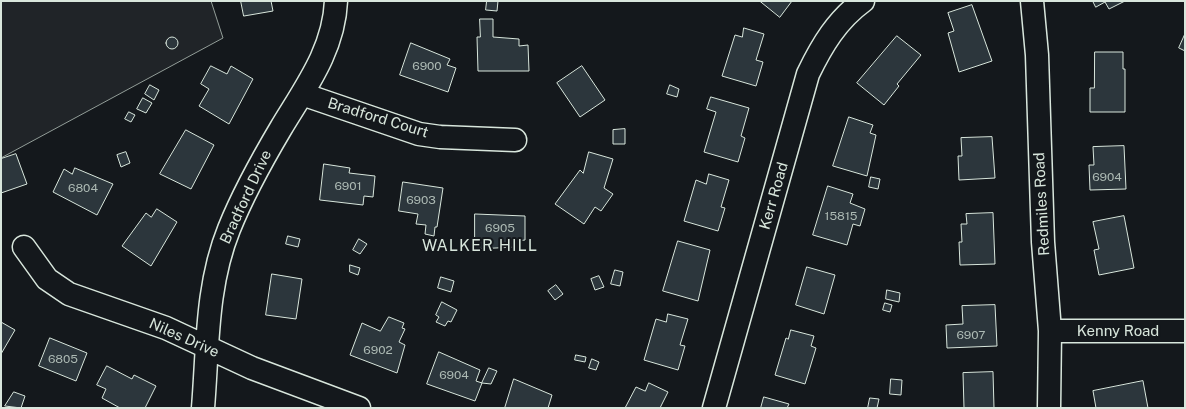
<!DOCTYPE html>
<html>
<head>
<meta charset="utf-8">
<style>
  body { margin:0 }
  #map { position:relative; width:1186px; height:409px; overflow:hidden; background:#14181c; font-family:"Public Sans",sans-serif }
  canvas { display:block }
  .frame { position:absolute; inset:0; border:2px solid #d8e6dc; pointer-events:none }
</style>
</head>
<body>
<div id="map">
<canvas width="1186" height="409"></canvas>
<div class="frame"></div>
</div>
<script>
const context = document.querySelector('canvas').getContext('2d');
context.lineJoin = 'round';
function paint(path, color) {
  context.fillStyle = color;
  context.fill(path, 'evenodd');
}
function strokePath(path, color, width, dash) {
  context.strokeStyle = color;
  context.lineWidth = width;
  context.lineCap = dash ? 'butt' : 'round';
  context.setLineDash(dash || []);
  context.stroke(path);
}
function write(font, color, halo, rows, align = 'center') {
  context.font = font + ' "Public Sans",sans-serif';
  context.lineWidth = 4;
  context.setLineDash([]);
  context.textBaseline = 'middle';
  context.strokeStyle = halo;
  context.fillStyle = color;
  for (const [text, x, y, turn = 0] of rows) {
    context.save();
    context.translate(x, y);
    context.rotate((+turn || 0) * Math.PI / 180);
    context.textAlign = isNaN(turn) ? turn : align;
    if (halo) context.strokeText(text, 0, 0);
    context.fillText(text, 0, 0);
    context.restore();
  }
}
const green = new Path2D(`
  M 1,1 L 211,1 L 223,38 L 1,158 Z`);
const building = new Path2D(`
  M 241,1 L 271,1 L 273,11 L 244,16 Z
  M 487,1 L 498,1 L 497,11 L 486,10 Z
  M 760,1 L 792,1 L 780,17 Z
  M 1093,1 L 1125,1 L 1109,9 L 1105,2 L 1096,7 Z
  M 972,5 L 992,61 L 959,72 L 948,33 L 954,31 L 948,13 Z
  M 480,19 L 493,19 L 493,37 L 519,39 L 519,46 L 528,45 L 529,71 L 478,71 L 477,37 L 480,37 Z
  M 744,28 L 764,34 L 756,60 L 763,62 L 756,86 L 722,76 L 735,35 L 742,37 Z
  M 1185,34 L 1185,51 L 1179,48 Z
  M 897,36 L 921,55 L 897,84 L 899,86 L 884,105 L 857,83 Z
  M166 43a6 6 0 1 1 12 0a6 6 0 1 1-12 0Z
  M 411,43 L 450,59 L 447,65 L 456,68 L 448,92 L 400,75 Z
  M 1095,52 L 1123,52 L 1123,69 L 1125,69 L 1125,112 L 1090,112 L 1090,88 L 1094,88 Z
  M 211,66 L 227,74 L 231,66 L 253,79 L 229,124 L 199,106 L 209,89 L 201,84 Z
  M 582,66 L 605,100 L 580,117 L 557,83 Z
  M 150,85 L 159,90 L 154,100 L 145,94 Z
  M 670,85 L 679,89 L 677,97 L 667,94 Z
  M 711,97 L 749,108 L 741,136 L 745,138 L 738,162 L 704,152 L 716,112 L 707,109 Z
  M 143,98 L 152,103 L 146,113 L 137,109 Z
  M 129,112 L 135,115 L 131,122 L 125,119 Z
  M 849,117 L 873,125 L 870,133 L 876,135 L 867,176 L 833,166 Z
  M 625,129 L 625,144 L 613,144 L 613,130 Z
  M 186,130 L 214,145 L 191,189 L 160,174 Z
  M 992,137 L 995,178 L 959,180 L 958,156 L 962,156 L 961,138 Z
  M 1124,146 L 1126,189 L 1090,190 L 1089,165 L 1094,165 L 1093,147 Z
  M 126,152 L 130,163 L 121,167 L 117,155 Z
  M 589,152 L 613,159 L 604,188 L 613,194 L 601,211 L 595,207 L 584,224 L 555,204 L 580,170 L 583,173 Z
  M 16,154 L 27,184 L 1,193 L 1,159 Z
  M 324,164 L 350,168 L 349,173 L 375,176 L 373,197 L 364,196 L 363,205 L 320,200 Z
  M 75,168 L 113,184 L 97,215 L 53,192 L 64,169 L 72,174 Z
  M 709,174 L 729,180 L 721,207 L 725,208 L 718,231 L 684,221 L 696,180 L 706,184 Z
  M 871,177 L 880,179 L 878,189 L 869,187 Z
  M 403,182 L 443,188 L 437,227 L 435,227 L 434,236 L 425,234 L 426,225 L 416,224 L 418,214 L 399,211 Z
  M 828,186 L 853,194 L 850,203 L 865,209 L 860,226 L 853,224 L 847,245 L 813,235 Z
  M 157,209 L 177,222 L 151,266 L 122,246 L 146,213 L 151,217 Z
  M 993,213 L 995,264 L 960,265 L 959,242 L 962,242 L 961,224 L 967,224 L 966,214 Z
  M 475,214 L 525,216 L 525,240 L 516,241 L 516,247 L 475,249 Z
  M 1124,216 L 1134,268 L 1099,275 L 1094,250 L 1099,249 L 1093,222 Z
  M 288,236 L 300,239 L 298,247 L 286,244 Z
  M 359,239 L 367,244 L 360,254 L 353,250 Z
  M 678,241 L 710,250 L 698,301 L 663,291 Z
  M 350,265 L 360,268 L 358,275 L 350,272 Z
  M 807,267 L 835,275 L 824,314 L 796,305 Z
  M 615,270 L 623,272 L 620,286 L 611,284 Z
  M 272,274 L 302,279 L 296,319 L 266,315 Z
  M 599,276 L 604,287 L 595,290 L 591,279 Z
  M 441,277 L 454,281 L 451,292 L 438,288 Z
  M 556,285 L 563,294 L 555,300 L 548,291 Z
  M 887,290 L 900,293 L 899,302 L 886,299 Z
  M 442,302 L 457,310 L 451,322 L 448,321 L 445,326 L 436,322 L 439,317 L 436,315 Z
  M 885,303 L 892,305 L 890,312 L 883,310 Z
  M 995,305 L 997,346 L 947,348 L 946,325 L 963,324 L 962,306 Z
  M 668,314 L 688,319 L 680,345 L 685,346 L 678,370 L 644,360 L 656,319 L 666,322 Z
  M 389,317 L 404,323 L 402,328 L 405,329 L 399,342 L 405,345 L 397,373 L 350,355 L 362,323 L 380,331 Z
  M 1,322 L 15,330 L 1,354 Z
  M 791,330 L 814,336 L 811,346 L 816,348 L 805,384 L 775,375 L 786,338 L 788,339 Z
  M 50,338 L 87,353 L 76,381 L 39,366 Z
  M 439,352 L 480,370 L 476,381 L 482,383 L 475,401 L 427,384 Z
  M 576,355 L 586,357 L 585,362 L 575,360 Z
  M 592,359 L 599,362 L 596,370 L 589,368 Z
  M 107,366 L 132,379 L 134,375 L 156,386 L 145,408 L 120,408 L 102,398 L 106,389 L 97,385 Z
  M 489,368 L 497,371 L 491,384 L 482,383 Z
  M 993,372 L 994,408 L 964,408 L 963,373 Z
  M 514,379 L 552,395 L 548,408 L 505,408 Z
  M 891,379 L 902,380 L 901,395 L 890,394 Z
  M 1143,381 L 1148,408 L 1096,408 L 1093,391 Z
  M 649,383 L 668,392 L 660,408 L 625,408 L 636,387 L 645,391 Z
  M 14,392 L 25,396 L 21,408 L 5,406 Z
  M 764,397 L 789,404 L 787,408 L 761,408 Z
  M 870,398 L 879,399 L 877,408 L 868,408 Z`);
const minor = new Path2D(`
  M 1032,1 L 1037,55 L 1043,242 L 1050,331 L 1049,408
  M 302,94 L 419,134 L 440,137 L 515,140
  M 24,247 L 47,279 L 69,294 L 166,328 L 252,368 L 359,408
  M 1050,331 L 1185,331
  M 203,408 C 208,347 206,286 229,229 C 243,194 262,160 281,128 C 305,88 334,50 336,1
  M 714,408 L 808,74 C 822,45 837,20 863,1`);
const numberNames = [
  ["6900",427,66],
  ["6904",1107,177],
  ["6901",348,186],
  ["6804",83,188],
  ["6903",421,200],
  ["15815",841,216],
  ["6905",500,228],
  ["6907",971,335],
  ["6902",378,350],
  ["6805",63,359],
  ["6904",454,375]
];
const streetNames = [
  ["Bradford Court",378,118,17],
  ["Kerr Road",774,196,-74],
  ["Bradford Drive",246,197,-65],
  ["Redmiles Road",1042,204,-93],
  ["Kenny Road",1118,331],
  ["Niles Drive",184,338,24]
];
const neighbourhoodNames = [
  ["WALKER HILL",480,246]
];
paint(green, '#202428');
strokePath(green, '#939e99', 1);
paint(building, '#2c363c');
strokePath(building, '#d8e6dc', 1);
strokePath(minor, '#d8e6dc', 25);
strokePath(minor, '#14181c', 22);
write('12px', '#adbab4', null, numberNames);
write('15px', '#d8e6dc', '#14181c', streetNames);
context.letterSpacing = '1px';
write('16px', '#d8e6dc', '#14181c', neighbourhoodNames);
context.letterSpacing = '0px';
</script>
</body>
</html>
